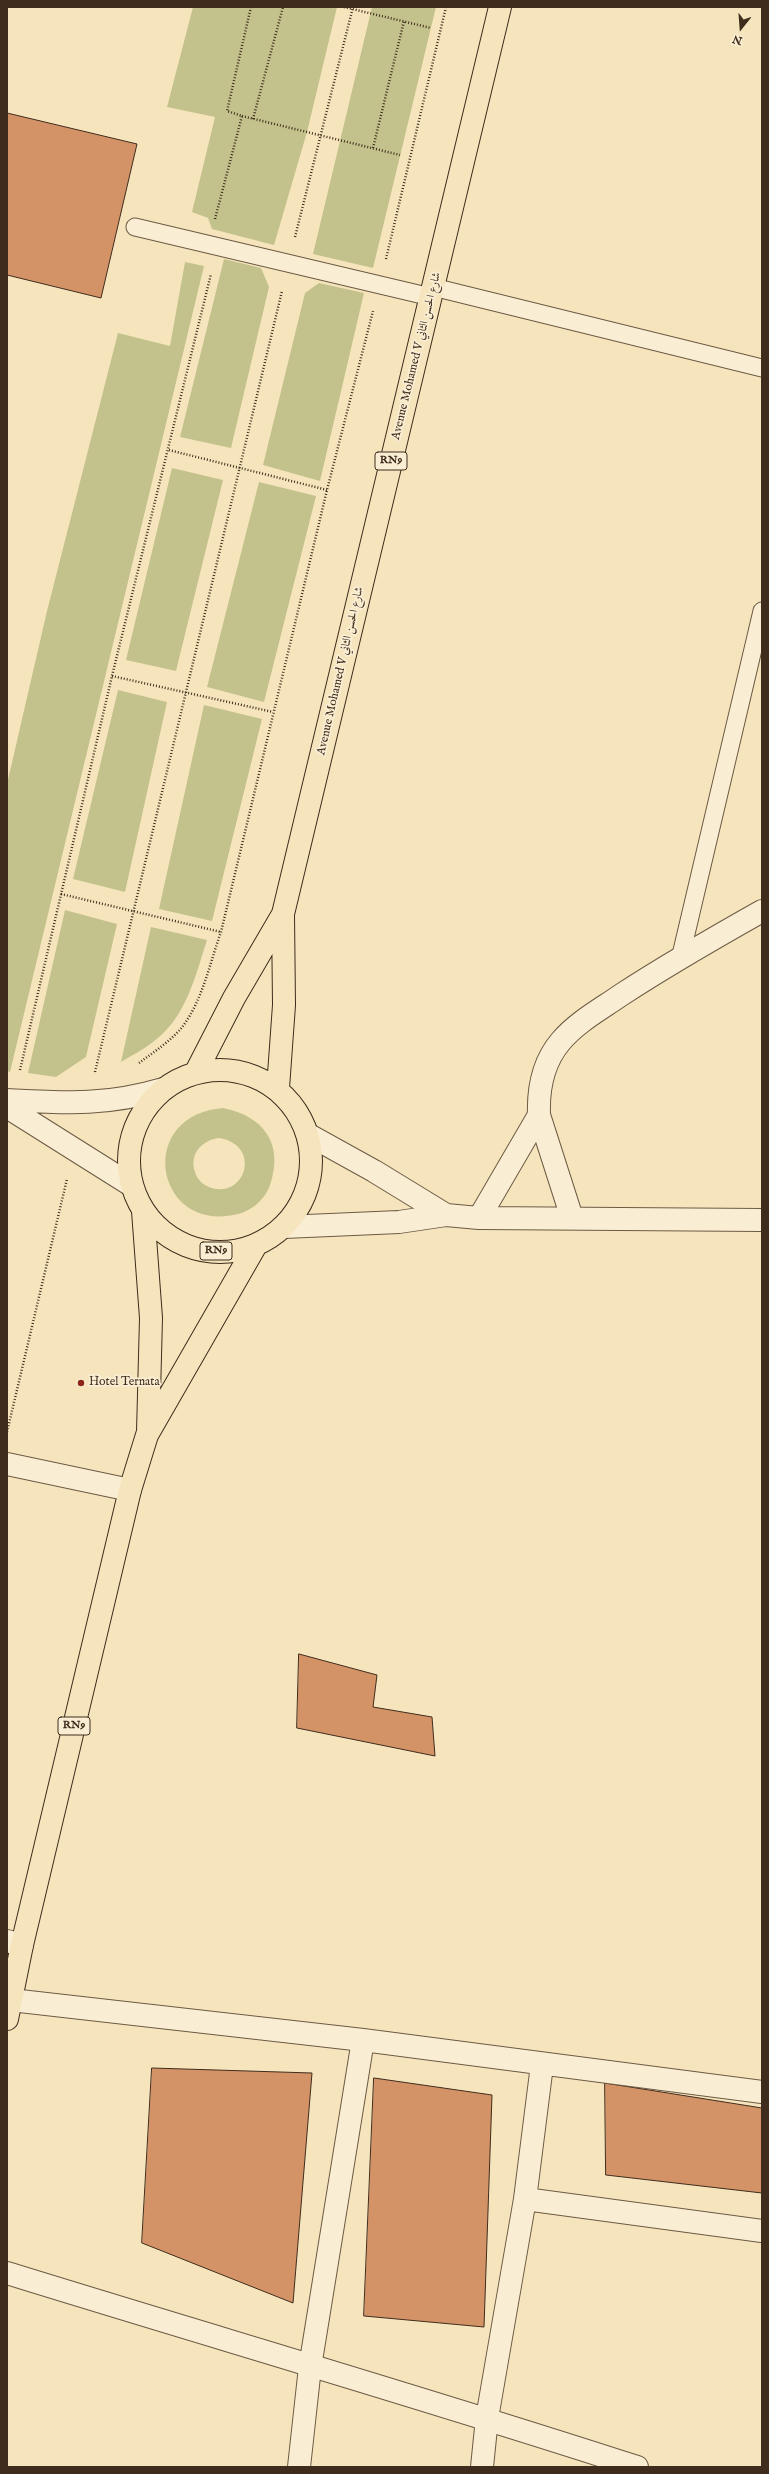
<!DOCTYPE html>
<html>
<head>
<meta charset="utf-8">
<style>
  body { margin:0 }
  #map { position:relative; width:769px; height:2474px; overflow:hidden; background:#f6e5bc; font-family:"IM FELL English",serif }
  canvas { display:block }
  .frame { position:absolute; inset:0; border:8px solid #3f2c1d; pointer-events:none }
  .north { position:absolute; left:721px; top:8px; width:40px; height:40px; -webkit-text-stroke:3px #f9eed3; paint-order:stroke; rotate:197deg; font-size:11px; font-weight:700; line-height:16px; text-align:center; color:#3f2c1d }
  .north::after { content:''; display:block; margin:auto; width:14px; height:18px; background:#3f2c1d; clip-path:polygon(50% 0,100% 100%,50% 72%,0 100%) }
</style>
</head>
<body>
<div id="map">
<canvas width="769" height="2474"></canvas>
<div class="frame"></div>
<div class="north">N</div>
</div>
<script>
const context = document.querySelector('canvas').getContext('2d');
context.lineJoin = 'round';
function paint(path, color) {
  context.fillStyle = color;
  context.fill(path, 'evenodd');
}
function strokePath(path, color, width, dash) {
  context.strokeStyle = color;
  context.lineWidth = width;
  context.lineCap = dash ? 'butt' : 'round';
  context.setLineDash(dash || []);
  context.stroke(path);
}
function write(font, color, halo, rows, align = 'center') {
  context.font = font + ' "IM FELL English",Amiri,serif';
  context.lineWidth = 3.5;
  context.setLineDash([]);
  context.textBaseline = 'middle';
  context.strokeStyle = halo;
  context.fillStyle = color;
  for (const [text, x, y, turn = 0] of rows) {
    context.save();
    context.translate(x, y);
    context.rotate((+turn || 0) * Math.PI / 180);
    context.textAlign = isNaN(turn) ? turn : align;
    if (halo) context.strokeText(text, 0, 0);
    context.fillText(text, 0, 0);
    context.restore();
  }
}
const green = new Path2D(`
  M 193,7 L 337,7 L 307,132 L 274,245 L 212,229 L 208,218 L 192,212 L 215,117 L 167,107 Z
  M 372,7 L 436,7 L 373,268 L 313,254 Z
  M 224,259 L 261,268 L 269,287 L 231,448 L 180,437 Z
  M 185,262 L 204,266 L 10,1072 L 7,1071 L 7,784 L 47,611 L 118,333 L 170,346 Z
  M 319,283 L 364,293 L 320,481 L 263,465 L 305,293 Z
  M 172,468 L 223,480 L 176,671 L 126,660 Z
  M 259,482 L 316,496 L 264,702 L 207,687 Z
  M 118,690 L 167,702 L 125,892 L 73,879 Z
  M 204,705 L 262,719 L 212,921 L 159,909 Z
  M 65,910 L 117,924 L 86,1057 L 56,1077 L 28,1073 Z
  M 151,927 L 207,940 C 195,977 186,1018 153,1042 C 143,1050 132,1055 121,1062 Z
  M 223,1108 C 264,1116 284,1144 270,1185 C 266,1198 252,1211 238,1214 C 155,1235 134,1115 223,1108 ZM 219,1138 C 263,1145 245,1201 209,1187 C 203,1185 197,1179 195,1172 C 189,1154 202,1140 219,1138 Z`);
const building = new Path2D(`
  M 7,113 L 137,144 L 101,298 L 7,275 Z
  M 299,1654 L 377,1675 L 373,1707 L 432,1717 L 435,1756 L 297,1728 Z
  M 152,2068 L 312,2073 L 293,2303 L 142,2243 Z
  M 374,2078 L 492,2095 L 484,2327 L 364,2316 Z
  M 605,2083 L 762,2108 L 762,2193 L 606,2175 Z`);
const path = new Path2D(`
  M 344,7 L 431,28
  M 242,116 L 400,155
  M 253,119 L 283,7
  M 373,148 L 404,21
  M 215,219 L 242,116 L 227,111 L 251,7
  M 295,237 L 353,7
  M 386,259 L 446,7
  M 169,450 L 327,490
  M 112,676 L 273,712
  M 61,894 L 221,932
  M 139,1063 C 154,1052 172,1040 183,1026 C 203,999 210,962 221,932 L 327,490 L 373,311
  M 20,1070 L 112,676 L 211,274
  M 95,1072 L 282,291
  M 7,1432 L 67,1179`);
const lane = new Path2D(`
  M 135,227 L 431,297
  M 433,287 L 762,368
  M 681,955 L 762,611`);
const street = new Path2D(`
  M 7,1100 C 66,1103 105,1106 163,1089
  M 7,1107 L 131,1185
  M 539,1115 L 572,1218
  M 309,1135 L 374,1171 L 446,1215
  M 479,1218 L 539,1115 C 538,1088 543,1062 561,1041 C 577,1022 601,1009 621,995 C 667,965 714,938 762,911
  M 284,1227 L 399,1222 L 446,1215 L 479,1218 L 762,1220
  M 7,1464 L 130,1490
  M 7,1941 L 22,1945
  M 11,2000 L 363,2040 L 762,2092
  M 525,2199 L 762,2231
  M 7,2273 C 217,2338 428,2399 637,2467
  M 299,2467 L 310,2367 L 363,2040
  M 482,2467 L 487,2418 L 525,2199 L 542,2065`);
const primary = new Path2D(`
  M129 1161a91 91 0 1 1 182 0a91 91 0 1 1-182 0Z
  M 196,1072 L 234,998 L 283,914
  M 278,1088 L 284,1005 L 283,914 L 500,7
  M 143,1211 L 151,1318 L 148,1432
  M 7,2019 L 22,1945 L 130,1490 L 147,1435 L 256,1245`);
const markers = [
  [81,1383,4,"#8f2418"]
];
const shields = [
  [391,461,32],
  [216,1251,32],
  [74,1726,32]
];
const shieldNames = [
  ["RN9",391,461],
  ["RN9",216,1251],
  ["RN9",74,1726]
];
const streetNames = [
  ["Avenue Mohamed V شارع الحسن الثاني",417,356,-76],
  ["Avenue Mohamed V شارع الحسن الثاني",341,671,-77]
];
const poiNames = [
  ["Hotel Ternata",89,1383]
];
paint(green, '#c3c28c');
paint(building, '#d49267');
strokePath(building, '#3f2c1d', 1);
strokePath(lane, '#6d5a45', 19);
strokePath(street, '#6d5a45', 24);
strokePath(primary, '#3f2c1d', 24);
strokePath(path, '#3f2c1d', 2.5, [1, 2]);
strokePath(lane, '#f9eed3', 17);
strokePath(street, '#f9eed3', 22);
strokePath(primary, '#f6e5bc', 22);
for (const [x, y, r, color] of markers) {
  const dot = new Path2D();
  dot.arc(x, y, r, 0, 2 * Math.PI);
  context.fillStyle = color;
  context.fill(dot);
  strokePath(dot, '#f9eed3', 1.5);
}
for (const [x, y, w] of shields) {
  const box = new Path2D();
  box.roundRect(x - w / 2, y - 9, w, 18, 3);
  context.fillStyle = '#f9eed3';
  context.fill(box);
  strokePath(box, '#3f2c1d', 1);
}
write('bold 11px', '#3f2c1d', null, shieldNames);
write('12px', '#3f2c1d', '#f9eed3', streetNames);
write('12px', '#3f2c1d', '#f9eed3', poiNames, 'left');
</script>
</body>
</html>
